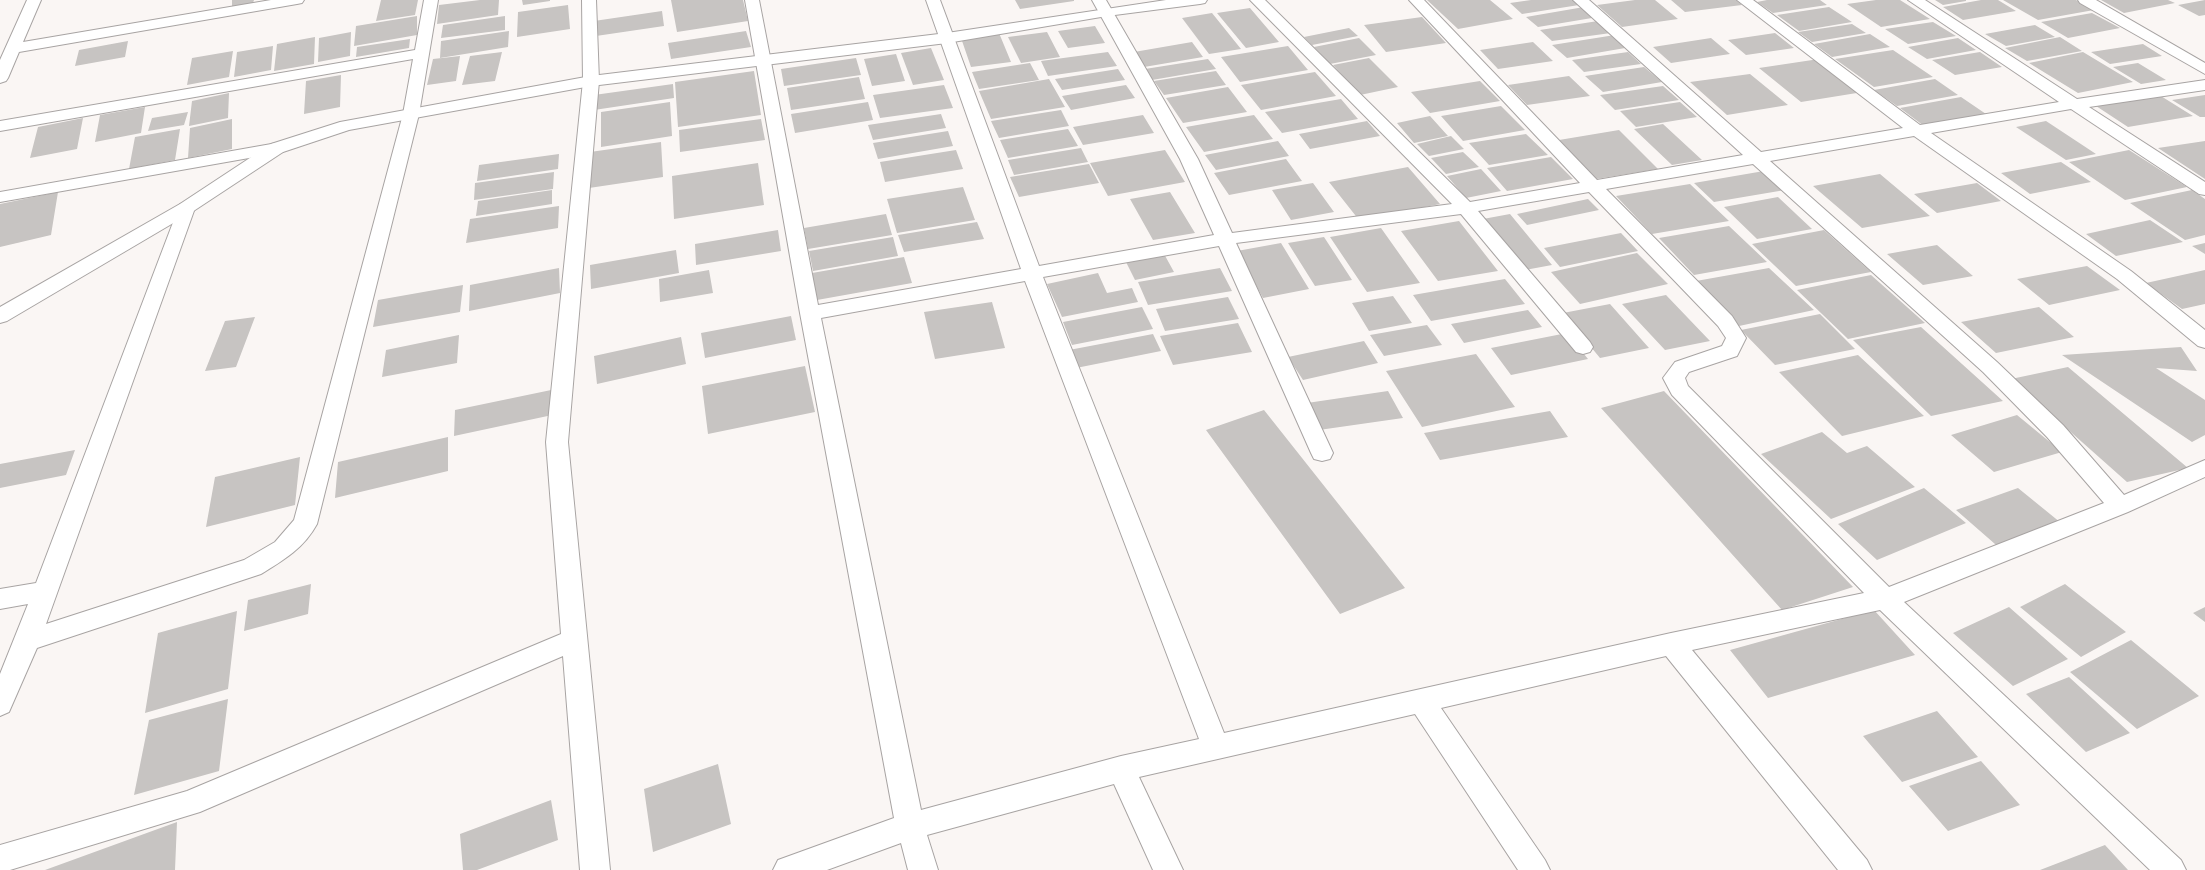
<!DOCTYPE html>
<html>
<head>
<meta charset="utf-8">
<style>
  body { margin:0 }
  canvas { display:block; background:#faf6f4 }
</style>
</head>
<body>
<canvas width="2205" height="870"></canvas>
<script>
const context = document.querySelector('canvas').getContext('2d');
context.lineJoin = 'round';
function paint(path, color) {
  context.fillStyle = color;
  context.fill(path, 'evenodd');
}
function strokePath(path, color, width, dash) {
  context.strokeStyle = color;
  context.lineWidth = width;
  context.lineCap = dash ? 'butt' : 'round';
  context.setLineDash(dash || []);
  context.stroke(path);
}
const building = new Path2D(`
  M 232,0 L 254,0 L 253,3 L 232,7 Z
  M 381,0 L 418,0 L 415,15 L 376,21 Z
  M 480,0 L 499,0 L 498,15 L 437,24 L 439,5 Z
  M 522,0 L 550,0 L 550,1 L 523,5 Z
  M 671,0 L 743,0 L 748,21 L 677,32 Z
  M 1015,0 L 1074,0 L 1074,1 L 1020,9 Z
  M 1427,0 L 1490,0 L 1513,19 L 1458,29 Z
  M 1531,0 L 1573,0 L 1579,5 L 1522,14 L 1510,3 Z
  M 1635,0 L 1655,0 L 1678,19 L 1622,27 L 1597,5 Z
  M 1671,0 L 1736,0 L 1742,5 L 1685,12 Z
  M 1767,0 L 1820,0 L 1827,5 L 1773,13 L 1757,2 Z
  M 1876,0 L 1900,0 L 1930,19 L 1881,27 L 1847,4 Z
  M 1935,0 L 1966,0 L 1966,1 L 1943,5 Z
  M 1981,0 L 1998,0 L 2016,11 L 1963,20 L 1943,7 Z
  M 2003,0 L 2076,0 L 2094,10 L 2038,20 Z
  M 2101,0 L 2168,0 L 2175,3 L 2124,13 Z
  M 2205,0 L 2205,15 L 2199,16 L 2178,5 Z
  M 568,5 L 570,29 L 517,37 L 518,12 Z
  M 1584,7 L 1598,17 L 1538,27 L 1526,17 Z
  M 1829,7 L 1852,22 L 1799,31 L 1777,15 Z
  M 1250,8 L 1279,42 L 1246,48 L 1217,13 Z
  M 662,11 L 664,26 L 596,36 L 594,21 Z
  M 1212,13 L 1241,49 L 1209,54 L 1182,18 Z
  M 2092,13 L 2120,28 L 2068,38 L 2041,22 Z
  M 417,16 L 417,35 L 354,46 L 356,26 Z
  M 505,16 L 505,30 L 441,38 L 443,25 Z
  M 1422,17 L 1446,43 L 1386,52 L 1364,25 Z
  M 1598,21 L 1611,33 L 1552,41 L 1540,30 Z
  M 1933,22 L 1956,36 L 1908,44 L 1885,29 Z
  M 1852,24 L 1866,33 L 1812,42 L 1798,32 Z
  M 2035,25 L 2055,37 L 2006,46 L 1985,34 Z
  M 1095,26 L 1105,43 L 1068,48 L 1058,31 Z
  M 1349,28 L 1358,36 L 1312,45 L 1304,37 Z
  M 509,31 L 508,47 L 440,58 L 441,41 Z
  M 746,31 L 751,47 L 671,59 L 668,43 Z
  M 351,32 L 350,56 L 318,62 L 319,38 Z
  M 1047,32 L 1060,57 L 1021,63 L 1008,37 Z
  M 999,33 L 1011,62 L 971,67 L 961,38 Z
  M 1775,33 L 1794,48 L 1746,55 L 1728,40 Z
  M 1870,34 L 1890,47 L 1832,57 L 1814,44 Z
  M 1615,35 L 1631,47 L 1567,58 L 1552,45 Z
  M 315,37 L 314,64 L 274,71 L 277,44 Z
  M 2060,37 L 2082,51 L 2027,61 L 2005,48 Z
  M 1359,38 L 1376,55 L 1330,64 L 1314,47 Z
  M 1711,38 L 1730,54 L 1671,63 L 1653,47 Z
  M 1958,38 L 1976,50 L 1927,59 L 1908,47 Z
  M 410,39 L 409,48 L 356,57 L 357,47 Z
  M 128,41 L 125,57 L 75,66 L 79,50 Z
  M 1192,42 L 1203,57 L 1144,67 L 1134,52 Z
  M 1533,42 L 1553,61 L 1498,69 L 1480,50 Z
  M 2143,44 L 2162,56 L 2110,64 L 2091,52 Z
  M 273,46 L 271,70 L 234,77 L 237,52 Z
  M 1288,46 L 1308,70 L 1240,82 L 1221,57 Z
  M 931,48 L 944,80 L 913,85 L 901,53 Z
  M 1893,50 L 1933,77 L 1874,87 L 1835,59 Z
  M 233,51 L 229,77 L 187,85 L 192,58 Z
  M 502,52 L 495,81 L 462,85 L 470,56 Z
  M 1108,52 L 1117,66 L 1048,76 L 1041,61 Z
  M 1628,52 L 1641,64 L 1584,72 L 1572,60 Z
  M 1980,52 L 2002,67 L 1955,75 L 1932,60 Z
  M 2083,52 L 2133,82 L 2078,93 L 2029,63 Z
  M 896,54 L 905,81 L 872,86 L 864,59 Z
  M 460,56 L 456,81 L 427,85 L 433,59 Z
  M 856,58 L 861,75 L 784,86 L 781,69 Z
  M 1369,58 L 1398,87 L 1360,95 L 1333,65 Z
  M 1208,59 L 1216,69 L 1152,80 L 1145,69 Z
  M 1819,59 L 1863,92 L 1801,102 L 1759,68 Z
  M 1030,63 L 1039,80 L 979,89 L 972,72 Z
  M 2138,63 L 2166,80 L 2141,84 L 2113,67 Z
  M 1644,67 L 1662,82 L 1603,92 L 1585,76 Z
  M 1118,69 L 1125,80 L 1062,90 L 1055,79 Z
  M 754,71 L 761,115 L 678,127 L 675,82 Z
  M 1216,71 L 1226,85 L 1164,95 L 1154,81 Z
  M 1315,72 L 1336,96 L 1261,110 L 1241,85 Z
  M 1750,74 L 1788,105 L 1727,115 L 1690,82 Z
  M 341,75 L 340,107 L 304,114 L 306,81 Z
  M 1569,76 L 1590,96 L 1527,105 L 1508,85 Z
  M 859,77 L 865,99 L 791,110 L 787,88 Z
  M 1049,79 L 1065,107 L 991,119 L 979,91 Z
  M 1935,79 L 1958,95 L 1897,106 L 1874,90 Z
  M 1480,81 L 1500,101 L 1430,113 L 1411,92 Z
  M 673,84 L 674,98 L 594,110 L 594,95 Z
  M 944,85 L 953,108 L 880,118 L 873,95 Z
  M 1126,85 L 1135,98 L 1071,110 L 1062,96 Z
  M 1663,86 L 1679,100 L 1615,110 L 1600,95 Z
  M 1228,87 L 1247,112 L 1183,123 L 1166,98 Z
  M 229,93 L 228,118 L 189,126 L 192,101 Z
  M 2156,93 L 2193,116 L 2128,127 L 2093,104 Z
  M 2205,95 L 2205,117 L 2200,117 L 2172,100 Z
  M 1961,97 L 1986,114 L 1924,126 L 1900,108 Z
  M 1341,99 L 1358,119 L 1282,133 L 1265,112 Z
  M 670,102 L 672,136 L 601,147 L 601,112 Z
  M 868,102 L 873,120 L 795,133 L 791,114 Z
  M 1680,102 L 1697,117 L 1636,127 L 1620,111 Z
  M 1501,106 L 1525,130 L 1463,141 L 1441,116 Z
  M 145,107 L 141,133 L 95,142 L 100,115 Z
  M 1061,110 L 1069,126 L 999,138 L 991,121 Z
  M 188,112 L 184,125 L 148,131 L 152,118 Z
  M 941,114 L 946,128 L 873,140 L 868,125 Z
  M 1143,115 L 1154,133 L 1083,145 L 1073,127 Z
  M 1254,115 L 1273,139 L 1204,152 L 1186,127 Z
  M 1430,116 L 1448,136 L 1414,143 L 1397,123 Z
  M 83,118 L 77,149 L 30,158 L 38,127 Z
  M 232,119 L 232,149 L 188,158 L 190,128 Z
  M 761,119 L 765,140 L 680,152 L 679,130 Z
  M 1367,121 L 1380,136 L 1310,149 L 1299,134 Z
  M 2046,121 L 2096,154 L 2066,160 L 2016,127 Z
  M 1663,124 L 1702,160 L 1672,165 L 1634,129 Z
  M 180,129 L 175,160 L 129,169 L 135,137 Z
  M 1068,129 L 1078,146 L 1008,158 L 1000,140 Z
  M 1619,130 L 1658,169 L 1596,179 L 1559,140 Z
  M 948,131 L 953,146 L 878,159 L 873,143 Z
  M 1526,134 L 1548,155 L 1489,165 L 1469,143 Z
  M 1451,136 L 1464,149 L 1429,156 L 1417,144 Z
  M 1278,141 L 1289,156 L 1216,170 L 1205,155 Z
  M 2205,141 L 2205,179 L 2158,148 Z
  M 661,142 L 663,177 L 589,188 L 590,152 Z
  M 1081,148 L 1088,162 L 1014,175 L 1008,160 Z
  M 956,150 L 963,169 L 885,182 L 880,162 Z
  M 1165,150 L 1185,182 L 1108,196 L 1090,163 Z
  M 2129,150 L 2187,187 L 2125,200 L 2069,162 Z
  M 1463,152 L 1479,167 L 1446,174 L 1431,158 Z
  M 559,154 L 558,169 L 477,181 L 479,165 Z
  M 1551,157 L 1573,179 L 1507,191 L 1487,168 Z
  M 1286,159 L 1302,181 L 1229,195 L 1214,173 Z
  M 2061,162 L 2091,182 L 2030,194 L 2001,173 Z
  M 758,163 L 764,205 L 674,219 L 672,176 Z
  M 1089,164 L 1099,183 L 1019,197 L 1010,177 Z
  M 1408,167 L 1440,204 L 1359,220 L 1329,182 Z
  M 1481,169 L 1501,191 L 1466,198 L 1447,176 Z
  M 1764,171 L 1785,190 L 1714,202 L 1694,183 Z
  M 554,172 L 553,189 L 474,200 L 475,183 Z
  M 1880,174 L 1930,216 L 1862,228 L 1813,186 Z
  M 1313,183 L 1334,212 L 1291,220 L 1272,190 Z
  M 1977,183 L 2001,201 L 1937,213 L 1914,194 Z
  M 1690,184 L 1729,221 L 1652,234 L 1616,196 Z
  M 963,187 L 975,220 L 897,233 L 887,199 Z
  M 552,190 L 552,204 L 476,216 L 478,201 Z
  M 2192,190 L 2205,199 L 2205,235 L 2185,240 L 2130,203 Z
  M 58,192 L 51,235 L 0,247 L 0,204 Z
  M 1170,192 L 1195,233 L 1153,240 L 1130,199 Z
  M 1778,197 L 1812,229 L 1757,239 L 1724,207 Z
  M 1588,199 L 1599,210 L 1527,225 L 1517,214 Z
  M 559,206 L 558,228 L 466,243 L 470,219 Z
  M 886,214 L 892,235 L 808,249 L 804,228 Z
  M 1510,214 L 1552,265 L 1525,270 L 1483,219 Z
  M 2150,220 L 2183,242 L 2116,256 L 2086,234 Z
  M 1459,221 L 1498,271 L 1438,281 L 1401,231 Z
  M 977,222 L 984,239 L 904,252 L 898,235 Z
  M 1729,226 L 1767,262 L 1694,275 L 1659,238 Z
  M 1381,228 L 1420,283 L 1367,292 L 1330,237 Z
  M 778,230 L 781,251 L 696,265 L 695,244 Z
  M 1824,230 L 1871,272 L 1796,286 L 1752,244 Z
  M 1621,233 L 1638,251 L 1560,267 L 1544,248 Z
  M 893,237 L 898,256 L 813,271 L 809,251 Z
  M 1324,237 L 1352,280 L 1315,286 L 1288,243 Z
  M 1281,243 L 1309,289 L 1263,298 L 1237,251 Z
  M 2205,243 L 2205,254 L 2192,246 Z
  M 1937,245 L 1973,276 L 1923,285 L 1887,254 Z
  M 676,250 L 679,273 L 591,289 L 590,265 Z
  M 1163,252 L 1174,272 L 1135,280 L 1125,260 Z
  M 1637,253 L 1668,284 L 1580,304 L 1551,272 Z
  M 904,257 L 912,283 L 817,300 L 812,273 Z
  M 2087,266 L 2120,290 L 2049,305 L 2017,279 Z
  M 559,268 L 560,293 L 469,311 L 470,285 Z
  M 1220,268 L 1232,291 L 1148,305 L 1138,282 Z
  M 1769,268 L 1814,310 L 1739,326 L 1696,281 Z
  M 709,270 L 713,293 L 660,302 L 659,279 Z
  M 2205,270 L 2205,304 L 2182,309 L 2146,283 Z
  M 1098,273 L 1107,293 L 1132,288 L 1138,302 L 1062,317 L 1047,284 Z
  M 1871,275 L 1925,323 L 1848,339 L 1797,290 Z
  M 1505,279 L 1525,304 L 1431,321 L 1413,295 Z
  M 463,285 L 460,312 L 373,327 L 378,300 Z
  M 1666,295 L 1710,341 L 1665,350 L 1622,304 Z
  M 1393,296 L 1412,323 L 1369,331 L 1352,303 Z
  M 1228,297 L 1239,319 L 1165,331 L 1156,309 Z
  M 992,302 L 1005,348 L 935,359 L 924,312 Z
  M 1610,304 L 1649,348 L 1600,358 L 1563,313 Z
  M 1142,307 L 1153,329 L 1072,345 L 1063,322 Z
  M 2039,307 L 2074,337 L 1996,353 L 1961,322 Z
  M 1528,310 L 1542,327 L 1464,343 L 1451,324 Z
  M 1820,314 L 1855,349 L 1775,365 L 1741,330 Z
  M 791,316 L 796,340 L 705,358 L 701,333 Z
  M 255,317 L 236,367 L 205,371 L 225,321 Z
  M 1238,323 L 1252,352 L 1173,365 L 1160,336 Z
  M 1427,325 L 1442,345 L 1384,356 L 1370,335 Z
  M 1921,327 L 2003,401 L 1931,416 L 1853,340 Z
  M 1567,333 L 1588,359 L 1511,375 L 1491,348 Z
  M 1153,334 L 1161,351 L 1076,368 L 1069,350 Z
  M 459,335 L 457,363 L 382,377 L 386,350 Z
  M 681,337 L 686,364 L 597,384 L 594,356 Z
  M 1364,341 L 1378,363 L 1303,380 L 1288,357 Z
  M 2181,347 L 2197,371 L 2156,368 L 2205,400 L 2205,435 L 2192,442 L 2062,355 Z
  M 1476,354 L 1515,407 L 1422,427 L 1386,371 Z
  M 1858,355 L 1924,416 L 1842,436 L 1779,372 Z
  M 805,366 L 815,412 L 708,434 L 702,386 Z
  M 2068,367 L 2188,468 L 2127,482 L 2011,379 Z
  M 556,389 L 557,414 L 454,436 L 455,410 Z
  M 1388,391 L 1403,418 L 1319,430 L 1307,403 Z
  M 1664,391 L 1853,587 L 1782,610 L 1601,408 Z
  M 1264,410 L 1405,588 L 1340,614 L 1206,430 Z
  M 1550,411 L 1568,437 L 1440,460 L 1424,433 Z
  M 2017,415 L 2062,452 L 1994,472 L 1951,435 Z
  M 1822,432 L 1847,453 L 1867,446 L 1915,487 L 1831,519 L 1761,454 Z
  M 448,437 L 448,471 L 335,498 L 338,462 Z
  M 75,450 L 66,475 L 0,488 L 0,464 Z
  M 300,457 L 295,505 L 206,527 L 215,477 Z
  M 1924,488 L 1966,523 L 1877,560 L 1838,524 Z
  M 2018,488 L 2066,527 L 2003,551 L 1956,510 Z
  M 311,584 L 308,614 L 244,631 L 248,600 Z
  M 2065,584 L 2126,632 L 2081,657 L 2020,607 Z
  M 2009,607 L 2068,659 L 2013,686 L 1953,633 Z
  M 2205,607 L 2205,622 L 2193,613 Z
  M 1874,610 L 1915,655 L 1768,698 L 1730,650 Z
  M 237,611 L 228,689 L 145,713 L 158,633 Z
  M 2131,640 L 2199,696 L 2137,729 L 2070,672 Z
  M 2069,677 L 2130,733 L 2086,752 L 2026,694 Z
  M 228,699 L 219,771 L 134,795 L 149,720 Z
  M 1937,711 L 1978,757 L 1902,782 L 1863,736 Z
  M 1981,761 L 2020,805 L 1948,831 L 1909,786 Z
  M 718,764 L 731,824 L 653,852 L 644,789 Z
  M 551,800 L 558,840 L 477,870 L 463,870 L 460,834 Z
  M 177,822 L 175,870 L 45,870 Z
  M 2105,845 L 2128,870 L 2040,870 Z`);
const minor = new Path2D(`
  M 27,0 L 41,0 L 23,42 L 271,0 L 304,0 L 302,3 L 297,4 L 19,52 L 8,78 L 6,81 L 0,83 L 0,60 Z
  M 424,0 L 438,0 L 419,114 L 317,524 C 304,548 284,560 261,574 L 37,648 L 9,712 L 0,716 L 0,674 L 28,604 L 0,609 L 0,589 L 36,583 L 180,204 L 186,203 L 192,204 L 195,208 L 46,624 L 244,560 L 275,542 L 294,520 L 403,114 L 413,59 L 0,131 L 0,121 L 415,50 Z
  M 582,0 L 596,0 L 599,81 L 568,442 L 610,870 L 580,870 L 563,656 L 200,812 L 10,870 L 0,870 L 0,845 L 187,791 L 561,634 L 546,442 L 583,81 Z
  M 745,0 L 759,0 L 818,305 L 1021,269 L 926,0 L 940,0 L 1039,266 L 1214,235 L 1180,159 L 1092,0 L 1106,0 L 1198,159 L 1232,233 L 1452,204 L 1250,0 L 1265,0 L 1470,202 L 1580,183 L 1409,0 L 1424,0 L 1597,180 L 1743,155 L 1573,0 L 1589,0 L 1761,152 L 1903,128 L 1737,0 L 1753,0 L 1920,125 L 2059,102 L 1908,0 L 1925,0 L 2077,99 L 2205,80 L 2205,90 L 2089,107 L 2205,182 L 2205,195 L 2199,194 L 2071,109 L 1931,133 L 2131,271 L 2205,330 L 2205,348 L 2198,346 L 2117,279 L 1914,136 L 1770,161 L 1997,362 L 2063,425 L 2124,495 L 2205,460 L 2205,477 L 2128,512 L 1904,602 L 2181,860 L 2186,870 L 2150,870 L 1880,610 L 1692,650 L 1867,860 L 1872,870 L 1838,870 L 1666,656 L 1441,708 L 1545,860 L 1550,870 L 1518,870 L 1415,714 L 1139,777 L 1183,870 L 1153,870 L 1114,784 L 927,835 L 938,870 L 908,870 L 901,843 L 827,870 L 773,870 L 778,860 L 894,818 L 800,313 ZM 1753,164 L 1983,372 L 2047,437 L 2104,503 L 1889,587 L 1688,386 L 1685,378 L 1689,372 L 1737,356 L 1746,338 L 1732,316 L 1606,189 ZM 1589,192 L 1718,326 L 1726,338 L 1722,346 L 1675,362 L 1663,378 L 1672,395 L 1864,593 L 1671,633 L 1224,733 L 1043,277 L 1219,246 L 1311,453 L 1314,459 L 1322,461 L 1330,459 L 1333,453 L 1236,243 L 1461,214 L 1576,352 L 1583,354 L 1590,352 L 1593,347 L 1590,342 L 1478,211 ZM 1025,281 L 1199,739 L 1121,756 L 921,810 L 821,318 Z
  M 2078,0 L 2096,0 L 2205,63 L 2205,74 L 2080,3 Z
  M 277,143 L 283,144 L 286,148 L 283,152 L 0,202 L 0,192 Z`);
const tertiary = new Path2D(`
  M 1166,0 L 1207,0 L 1205,3 L 1200,4 L 1107,16 L 947,43 L 591,86 L 349,130 L 283,152 L 192,212 L 7,321 L 0,323 L 0,307 L 180,204 L 271,144 L 340,122 L 591,76 L 947,33 Z`);
paint(building, '#c7c4c2');
strokePath(minor, '#a8a4a3', 2);
strokePath(tertiary, '#a8a4a3', 2);
paint(minor, '#fff');
paint(tertiary, '#fff');
</script>
</body>
</html>
